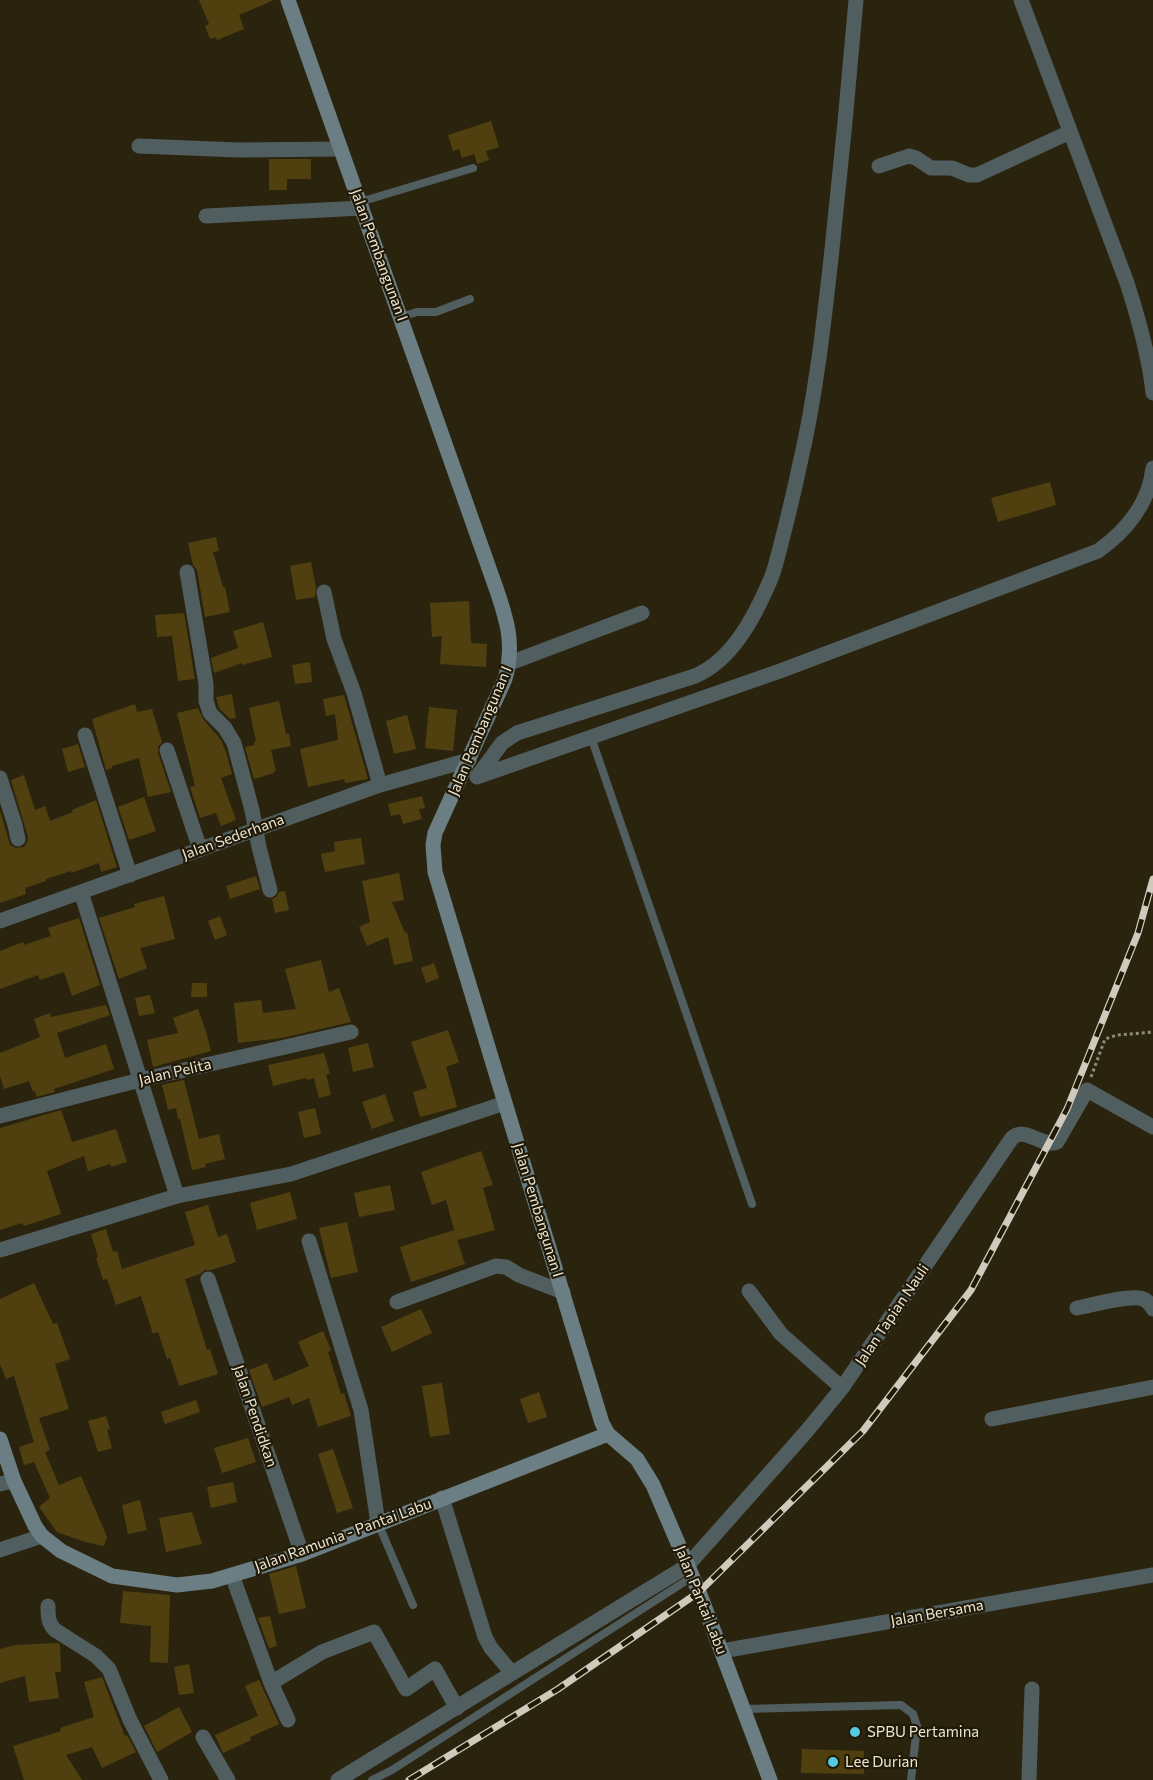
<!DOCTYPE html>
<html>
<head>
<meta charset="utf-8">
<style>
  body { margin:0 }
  canvas { display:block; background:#2a230e }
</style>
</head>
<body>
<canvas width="1153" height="1780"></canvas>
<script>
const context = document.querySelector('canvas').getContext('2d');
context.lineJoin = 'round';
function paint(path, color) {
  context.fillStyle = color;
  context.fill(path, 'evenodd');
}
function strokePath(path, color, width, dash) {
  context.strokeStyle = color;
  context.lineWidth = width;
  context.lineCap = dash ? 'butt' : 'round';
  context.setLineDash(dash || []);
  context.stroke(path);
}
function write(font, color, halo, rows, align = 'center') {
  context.font = font + ' Commissioner,sans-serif';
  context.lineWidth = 4.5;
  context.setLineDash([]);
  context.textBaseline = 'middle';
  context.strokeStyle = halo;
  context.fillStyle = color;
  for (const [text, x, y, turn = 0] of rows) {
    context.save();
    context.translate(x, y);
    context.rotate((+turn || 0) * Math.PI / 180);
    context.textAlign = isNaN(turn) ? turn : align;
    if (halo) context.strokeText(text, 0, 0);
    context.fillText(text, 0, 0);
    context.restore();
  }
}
const building = new Path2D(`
  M 199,0 L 274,0 L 239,15 L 244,29 L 217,40 L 216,37 L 210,39 L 205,26 L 209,24 Z
  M 491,121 L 499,147 L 486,151 L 489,160 L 477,164 L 474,154 L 462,158 L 459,149 L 453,151 L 448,135 Z
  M 269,159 L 311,159 L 311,179 L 287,179 L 287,190 L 269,190 Z
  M 1050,482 L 1056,505 L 998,522 L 991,498 Z
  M 216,537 L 219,551 L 213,552 L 223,587 L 225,587 L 230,612 L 205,617 L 197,570 L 193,565 L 188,543 Z
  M 311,562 L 316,588 L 315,597 L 296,600 L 290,566 Z
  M 469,601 L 471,643 L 487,644 L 486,667 L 440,664 L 442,636 L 432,637 L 430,603 Z
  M 184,613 L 195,679 L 178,681 L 172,636 L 157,637 L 155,615 Z
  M 263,622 L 272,657 L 242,665 L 242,663 L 214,673 L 211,658 L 238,648 L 233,631 Z
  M 310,662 L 312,682 L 295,684 L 292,665 Z
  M 232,694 L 236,718 L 230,719 L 219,708 L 216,697 Z
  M 344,695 L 368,779 L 345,783 L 344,779 L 308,787 L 300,749 L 338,740 L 335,714 L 326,716 L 323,699 Z
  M 279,701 L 286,734 L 289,734 L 291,746 L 271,750 L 276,771 L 273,772 L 274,773 L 254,779 L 245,747 L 255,745 L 254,741 L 256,741 L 249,708 Z
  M 135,704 L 137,712 L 152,709 L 162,742 L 158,747 L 158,753 L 171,792 L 148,797 L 139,758 L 112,766 L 112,768 L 106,770 L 92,719 Z
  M 429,707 L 457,710 L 453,751 L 425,748 Z
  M 198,708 L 203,719 L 221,740 L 226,752 L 232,774 L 221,778 L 236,820 L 221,826 L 216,813 L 200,818 L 190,787 L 195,786 L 177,713 Z
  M 407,715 L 416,749 L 394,754 L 386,721 Z
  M 78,744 L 85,767 L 68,772 L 62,749 Z
  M 24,775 L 35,810 L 45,806 L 50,821 L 73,812 L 72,810 L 96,800 L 117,867 L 101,872 L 99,863 L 71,873 L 71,871 L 46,879 L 46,881 L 25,888 L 26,894 L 0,903 L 0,810 L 10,845 L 16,848 L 24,847 L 27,843 L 28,837 L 11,780 Z
  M 422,796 L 425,808 L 419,809 L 422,819 L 403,824 L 400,814 L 391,816 L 388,804 Z
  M 144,797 L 156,831 L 129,840 L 118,807 Z
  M 361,838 L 365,864 L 325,872 L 321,854 L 335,851 L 334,842 Z
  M 399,873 L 404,900 L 392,902 L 405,933 L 407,932 L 413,961 L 394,965 L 388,937 L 367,946 L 359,927 L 370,922 L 362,881 Z
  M 256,876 L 260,889 L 230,899 L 226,886 Z
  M 285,891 L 289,910 L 275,913 L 272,899 L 276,897 L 279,892 Z
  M 164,896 L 175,939 L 140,948 L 147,968 L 119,979 L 99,918 L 135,907 L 134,904 Z
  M 220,916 L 227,935 L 215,940 L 208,921 Z
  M 79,918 L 100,985 L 72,996 L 64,972 L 40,980 L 38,975 L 0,989 L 0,951 L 23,942 L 24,945 L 51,936 L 48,928 Z
  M 321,960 L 329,992 L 339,988 L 351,1022 L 282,1038 L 238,1043 L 234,1003 L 261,1000 L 263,1013 L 296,1009 L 285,969 Z
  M 434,963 L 439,978 L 426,983 L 421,968 Z
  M 192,983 L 207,983 L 207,997 L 191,997 Z
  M 150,995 L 155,1013 L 139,1016 L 135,998 Z
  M 106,1005 L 110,1015 L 57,1033 L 65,1058 L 106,1044 L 114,1069 L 54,1089 L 55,1092 L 36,1097 L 35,1091 L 33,1092 L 29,1081 L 4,1089 L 0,1076 L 0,1053 L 40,1037 L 34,1019 L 50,1013 L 51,1017 Z
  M 198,1009 L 206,1032 L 211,1051 L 153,1067 L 147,1040 L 178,1033 L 173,1018 Z
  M 448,1030 L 459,1062 L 446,1067 L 457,1107 L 420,1117 L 413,1092 L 427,1088 L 411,1042 Z
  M 368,1043 L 374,1067 L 353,1072 L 348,1048 Z
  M 324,1053 L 330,1074 L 326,1074 L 331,1095 L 319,1098 L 314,1078 L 307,1080 L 306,1078 L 273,1086 L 268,1065 Z
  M 184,1080 L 199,1139 L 219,1134 L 225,1159 L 205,1164 L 206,1167 L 192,1170 L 180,1119 L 178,1119 L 176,1108 L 168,1110 L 162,1085 Z
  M 385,1094 L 394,1121 L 372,1129 L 362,1102 Z
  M 315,1108 L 321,1134 L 304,1138 L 298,1112 Z
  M 61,1110 L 72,1142 L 116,1129 L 127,1162 L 111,1167 L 110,1164 L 88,1171 L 84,1156 L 47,1171 L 61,1214 L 24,1226 L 22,1223 L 0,1230 L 0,1128 Z
  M 481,1151 L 493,1185 L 483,1188 L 495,1230 L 457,1240 L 446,1200 L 432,1205 L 421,1172 Z
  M 390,1185 L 395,1210 L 359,1217 L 354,1193 Z
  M 290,1192 L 297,1219 L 257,1230 L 250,1203 Z
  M 208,1205 L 218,1237 L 227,1234 L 236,1262 L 211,1270 L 205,1270 L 200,1274 L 185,1279 L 207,1350 L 210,1349 L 218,1374 L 179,1386 L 170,1358 L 167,1359 L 158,1332 L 153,1334 L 141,1296 L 116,1305 L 107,1279 L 103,1280 L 96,1258 L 98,1257 L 91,1234 L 106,1229 L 113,1252 L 117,1251 L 122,1269 L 195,1245 L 185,1212 Z
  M 347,1222 L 358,1272 L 331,1278 L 319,1228 Z
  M 454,1230 L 465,1264 L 411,1282 L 400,1247 Z
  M 34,1283 L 53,1324 L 57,1323 L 70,1359 L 55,1364 L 69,1409 L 39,1418 L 50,1450 L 45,1452 L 59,1485 L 81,1476 L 107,1537 L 104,1546 L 85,1542 L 57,1532 L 39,1507 L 50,1498 L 34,1462 L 24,1465 L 19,1447 L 34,1442 L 14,1376 L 6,1379 L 0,1364 L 0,1299 Z
  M 421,1309 L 432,1333 L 392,1352 L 381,1327 Z
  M 323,1331 L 331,1350 L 328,1352 L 341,1394 L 344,1393 L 351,1416 L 318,1427 L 309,1398 L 292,1405 L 289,1397 L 262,1407 L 249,1370 L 267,1363 L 274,1381 L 309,1366 L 298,1342 Z
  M 442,1383 L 450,1434 L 430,1437 L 422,1386 Z
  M 539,1392 L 547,1417 L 528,1423 L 520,1399 Z
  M 196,1400 L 200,1412 L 165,1424 L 161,1412 Z
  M 106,1416 L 110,1429 L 107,1430 L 112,1448 L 98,1452 L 88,1421 Z
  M 248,1438 L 256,1462 L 222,1473 L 214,1448 Z
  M 333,1449 L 353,1508 L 337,1513 L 318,1454 Z
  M 233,1482 L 237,1502 L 211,1508 L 207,1487 Z
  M 140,1500 L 147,1530 L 128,1534 L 122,1505 Z
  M 192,1512 L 202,1544 L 166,1552 L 159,1518 Z
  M 296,1566 L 306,1608 L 279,1614 L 269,1574 Z
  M 123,1591 L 170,1595 L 168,1663 L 150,1662 L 151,1626 L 120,1623 Z
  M 270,1616 L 277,1646 L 269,1648 L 258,1618 Z
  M 57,1643 L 60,1644 L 61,1672 L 55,1672 L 59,1698 L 29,1702 L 25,1676 L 0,1683 L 0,1649 L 16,1645 Z
  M 189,1664 L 194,1693 L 179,1695 L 174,1667 Z
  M 102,1677 L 125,1736 L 127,1735 L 136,1752 L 102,1768 L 92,1747 L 66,1755 L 82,1780 L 24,1780 L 13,1746 L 61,1731 L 60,1728 L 94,1717 L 84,1682 Z
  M 259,1680 L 279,1724 L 250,1737 L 251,1740 L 223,1753 L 215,1735 L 258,1716 L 245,1686 Z
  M 179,1707 L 192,1732 L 157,1752 L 144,1726 Z
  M 802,1749 L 864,1751 L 864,1774 L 801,1773 Z`);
const path = new Path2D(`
  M 1091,1077 L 1105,1039 L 1117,1035 L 1153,1032`);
const service = new Path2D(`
  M 360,202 L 473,168
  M 401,317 L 417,312 L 436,312 L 470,299
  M 591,737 L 752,1204
  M 378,1523 L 413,1605
  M 744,1709 L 901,1705 L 913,1714 L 917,1726 L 911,1780
  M 372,1780 L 392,1770 L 692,1577`);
const minor = new Path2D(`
  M 1021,0 L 1127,283 C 1139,320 1149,355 1153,393
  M 139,146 L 238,150 L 341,149
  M 879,166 L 909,156 L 916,158 L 931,168 L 952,168 L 969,175 L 977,175 L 1070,132
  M 206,216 L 362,208
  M 187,572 L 206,684 L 206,701 L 210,713 L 225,728 L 234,743 L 252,810 L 259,847 L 270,890
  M 324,592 L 334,639 L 354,693 L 380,785
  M 510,663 L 642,613
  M 85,735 L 130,875
  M 167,750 L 200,849
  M 477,777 L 502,743 L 517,733 L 695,676 C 732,660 754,618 769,583 C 774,573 776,562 779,552 C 786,524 793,497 799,468 C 816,396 824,322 832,249 C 841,166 849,83 856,0
  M 477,777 L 780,671 L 1098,551 C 1126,531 1149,503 1153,468
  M 0,778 L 15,825 L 18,839
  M 81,892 L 177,1196
  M 0,921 L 380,785 L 469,760
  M 0,1116 L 140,1080 L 351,1032
  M 309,1241 L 361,1410 L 378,1523
  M 0,1250 L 177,1196 L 291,1174 L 505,1103
  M 208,1279 L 302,1554
  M 749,1291 L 781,1334 L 842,1388
  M 397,1302 L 496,1266 L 506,1267 L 519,1275 L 563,1292
  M 1077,1308 C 1093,1305 1124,1296 1139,1298 C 1146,1299 1150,1303 1153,1309
  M 992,1419 L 1153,1387
  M 0,1484 L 14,1481
  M 442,1498 L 485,1637 L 491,1648 L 512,1673
  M 0,1550 L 42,1536
  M 232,1575 L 271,1683 L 288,1720
  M 48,1606 C 48,1616 48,1623 55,1630 L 96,1656 L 109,1669 L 130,1720 L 161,1780
  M 722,1651 L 1153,1575
  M 271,1683 L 322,1652 L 374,1632 L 406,1689 L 435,1669 L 457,1708
  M 203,1737 L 228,1780
  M 338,1780 L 687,1566 L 806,1432 L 842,1388 L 1012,1138 C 1026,1126 1042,1148 1057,1142 L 1087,1090 L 1153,1127
  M 1029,1780 L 1032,1689`);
const secondary = new Path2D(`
  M 288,0 L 496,588 C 507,620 515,645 505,679 L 435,833 L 433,845 L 435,872 L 602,1423 L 608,1434 L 637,1459 L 653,1485 L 699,1592 L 770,1780
  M 0,1439 L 14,1481 L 35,1526 L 42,1536 L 61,1551 L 112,1576 L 177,1585 L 212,1581 L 302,1554 L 608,1434`);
const rail = new Path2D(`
  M 409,1780 L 558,1689 L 699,1592 L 863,1431 L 971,1290 L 1067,1109 L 1138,933 L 1153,879`);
const markers = [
  [855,1732,6,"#55cadf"],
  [833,1762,6,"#55cadf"]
];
const streetNames = [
  ["Jalan Pembangunan I",379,255,70],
  ["Jalan Pembangunan I",480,731,-67],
  ["Jalan Sederhana",233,837,-20],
  ["Jalan Pelita",175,1072,-13],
  ["Jalan Pembangunan I",538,1210,73],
  ["Jalan Tapian Nauli",892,1315,-56],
  ["Jalan Pendidkan",255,1416,71],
  ["Jalan Ramunia - Pantai Labu",343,1535,-20],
  ["Jalan Pantai Labu",701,1600,68],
  ["Jalan Bersama",937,1613,-10]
];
const poiNames = [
  ["SPBU Pertamina",867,1732],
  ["Lee Durian",845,1762]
];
paint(building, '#51400f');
strokePath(path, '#918b7a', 3, [3, 3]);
strokePath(service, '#515e60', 8);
strokePath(minor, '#515e60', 15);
strokePath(secondary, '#6a7e83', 15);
strokePath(rail, '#cfcabc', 7);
strokePath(rail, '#201905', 4.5, [14]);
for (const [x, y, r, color] of markers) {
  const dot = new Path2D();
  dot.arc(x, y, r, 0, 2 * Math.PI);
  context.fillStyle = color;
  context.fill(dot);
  strokePath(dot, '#201905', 2);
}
write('15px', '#eae5d8', '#201905', streetNames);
write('15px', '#eae5d8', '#201905', poiNames, 'left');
</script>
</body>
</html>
